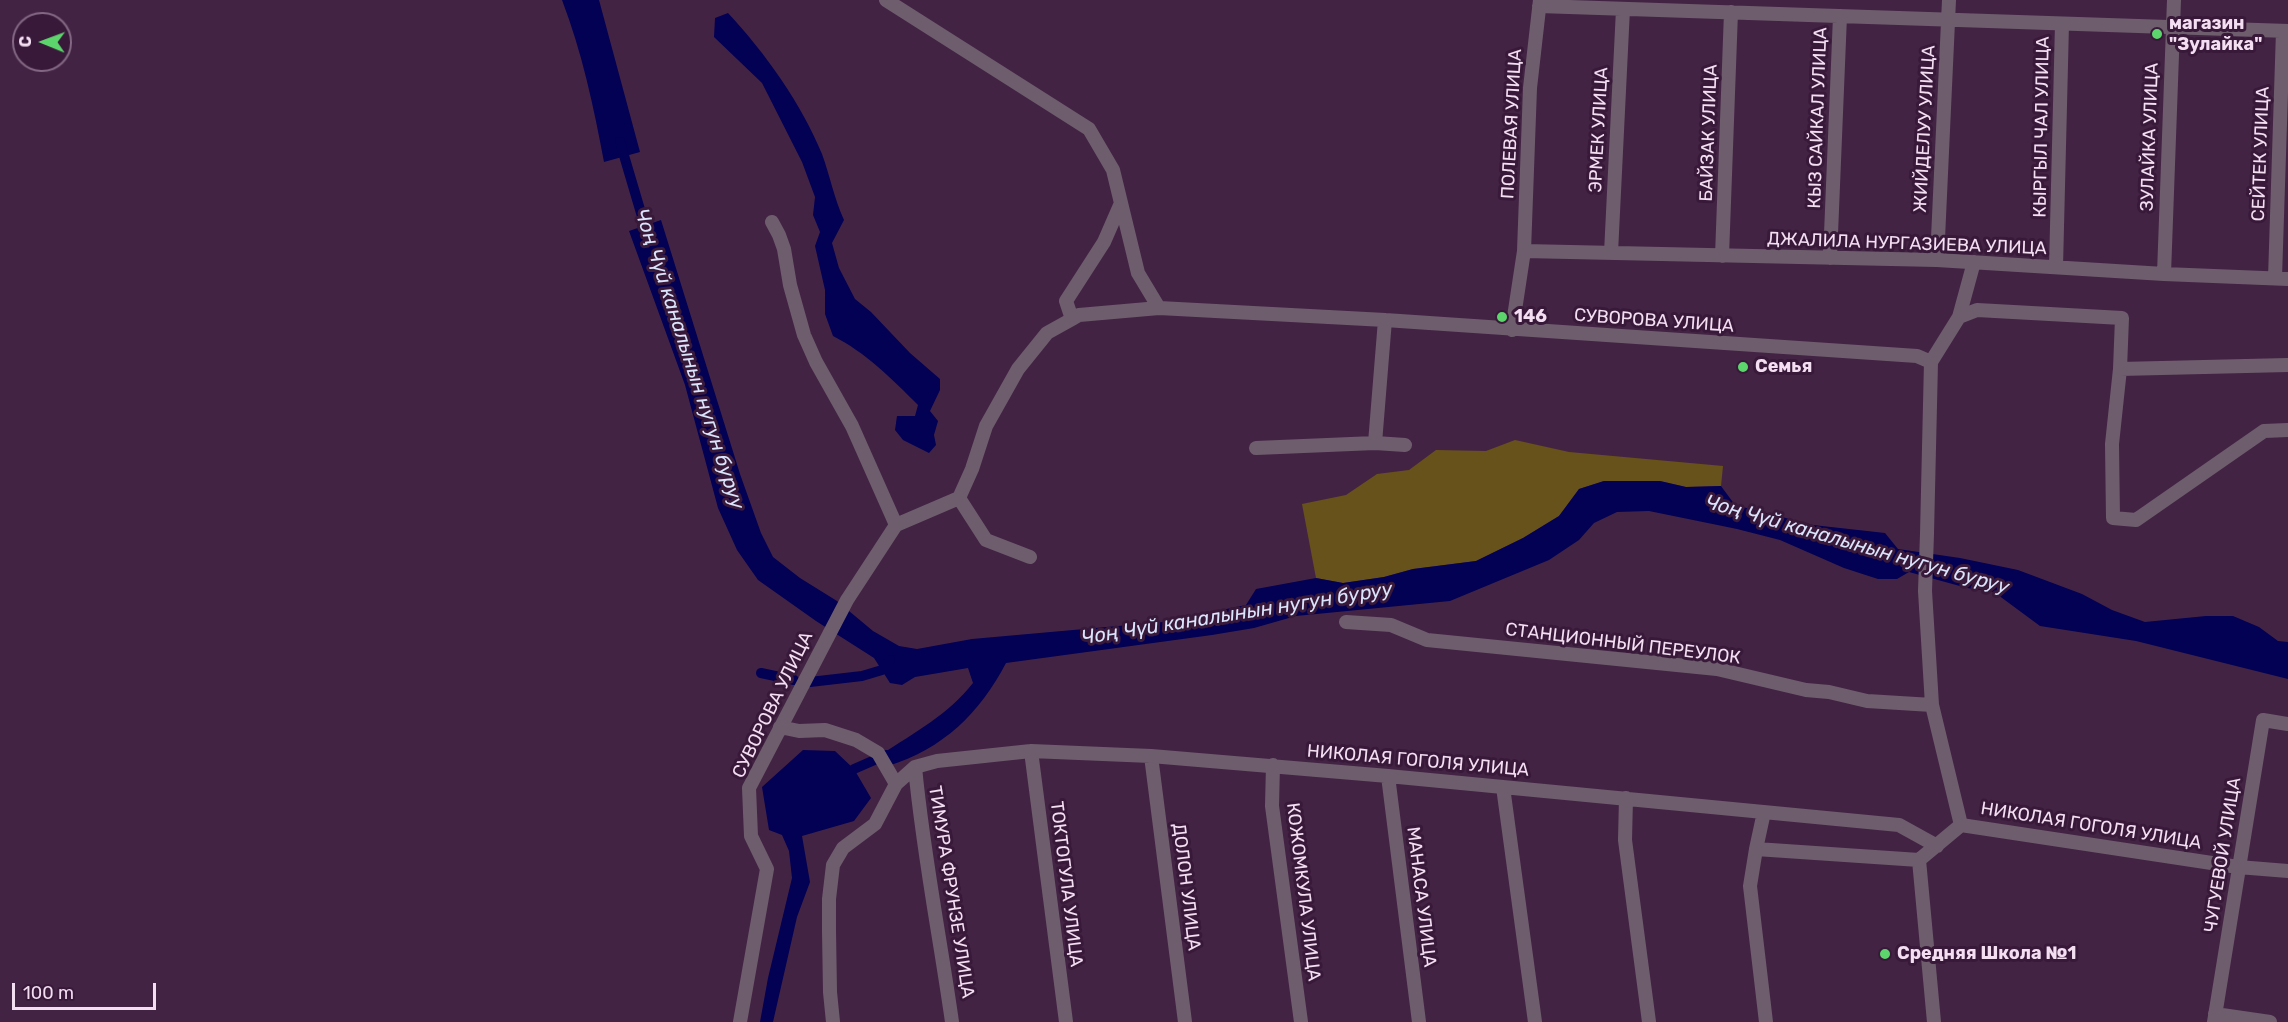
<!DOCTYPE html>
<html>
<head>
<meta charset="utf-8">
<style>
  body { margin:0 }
  #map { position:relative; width:2288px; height:1022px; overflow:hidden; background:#432344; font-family:Rubik,sans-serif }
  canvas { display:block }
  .north { position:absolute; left:12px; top:12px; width:60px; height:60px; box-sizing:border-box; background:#381939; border:2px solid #836883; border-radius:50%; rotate:271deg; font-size:16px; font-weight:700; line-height:24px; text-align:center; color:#f3def2 }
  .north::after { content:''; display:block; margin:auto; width:21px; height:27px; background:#5dd56d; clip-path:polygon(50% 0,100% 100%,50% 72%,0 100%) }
  .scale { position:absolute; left:12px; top:983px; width:144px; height:27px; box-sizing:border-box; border:3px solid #f3def2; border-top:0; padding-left:8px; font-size:18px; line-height:21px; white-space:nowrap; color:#f3def2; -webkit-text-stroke:4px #381939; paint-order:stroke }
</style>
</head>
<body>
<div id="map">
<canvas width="2288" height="1022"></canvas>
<div class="north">С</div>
<div class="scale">100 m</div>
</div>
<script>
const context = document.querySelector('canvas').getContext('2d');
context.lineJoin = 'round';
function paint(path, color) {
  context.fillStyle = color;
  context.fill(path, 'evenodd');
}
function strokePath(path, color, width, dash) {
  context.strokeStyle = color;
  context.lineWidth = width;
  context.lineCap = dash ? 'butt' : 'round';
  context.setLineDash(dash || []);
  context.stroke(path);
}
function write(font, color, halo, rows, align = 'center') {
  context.font = font + ' Rubik,sans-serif';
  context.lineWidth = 6;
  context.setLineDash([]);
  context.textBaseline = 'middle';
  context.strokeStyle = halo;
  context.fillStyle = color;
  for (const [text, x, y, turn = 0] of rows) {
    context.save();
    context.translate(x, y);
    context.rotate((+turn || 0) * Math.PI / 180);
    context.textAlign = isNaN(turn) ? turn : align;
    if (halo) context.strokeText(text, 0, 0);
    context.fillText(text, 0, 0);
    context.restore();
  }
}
const green = new Path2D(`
  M 1515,440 L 1569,452 L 1723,466 L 1721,486 L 1686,487 L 1660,481 L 1604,481 L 1579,489 L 1559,516 L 1523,538 L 1476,561 L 1413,569 L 1384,577 L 1343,583 L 1316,578 L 1302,504 L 1346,495 L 1377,474 L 1409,470 L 1436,450 L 1486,451 Z`);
const water = new Path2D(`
  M 562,0 L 599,0 L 640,152 L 604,162 C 594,108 582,52 562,0 Z
  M 728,13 C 766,54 801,103 822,154 C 830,176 834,198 844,220 L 832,243 L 839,268 L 855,299 L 871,312 L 910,353 L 940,379 L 940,390 L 930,411 L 938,421 L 934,435 L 936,445 L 929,453 L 903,440 L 895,430 L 897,416 L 915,416 L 918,405 C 892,379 865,352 833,336 L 825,314 L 825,290 L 815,246 L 820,232 L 813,215 L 815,197 L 802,162 L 762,83 L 714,37 L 715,18 Z
  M 661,220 L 740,474 L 761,533 L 773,557 L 800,578 L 837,601 L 873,631 L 899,646 L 917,649 L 972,639 L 1163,622 L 1246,605 L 1256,589 L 1316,578 L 1343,583 L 1384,577 L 1413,569 L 1476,561 L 1523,538 L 1559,516 L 1579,489 L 1604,481 L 1660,481 L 1686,487 L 1721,486 L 1735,505 L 1813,525 L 1885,533 L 1898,549 L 1960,558 L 2018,570 L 2082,594 L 2112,610 L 2145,622 L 2206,616 L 2233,616 L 2259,627 L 2278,641 L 2288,642 L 2288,679 L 2136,641 L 2040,626 L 1994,592 L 1967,588 L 1909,572 L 1897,579 L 1878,579 L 1844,568 L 1780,540 L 1737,529 L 1649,511 L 1617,512 L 1594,523 L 1579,540 L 1549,560 L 1450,601 L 1296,616 L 1254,628 L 1212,635 L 1006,663 C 980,713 943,749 888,766 L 882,754 C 915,732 948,715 973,683 L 968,668 L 915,677 L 902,685 L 890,683 L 874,658 L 816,621 L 758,580 L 737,550 L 718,508 L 685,385 L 629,231 Z
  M 803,750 L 835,751 L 854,769 L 871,798 L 854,821 L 802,836 L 810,882 L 797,917 L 773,1022 L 760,1022 L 768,978 L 792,878 L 789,851 L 782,835 L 769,830 L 762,787 Z`);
const canal = new Path2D(`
  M 620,142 L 649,240
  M 761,673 L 794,680
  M 810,682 L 862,676 L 882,670 L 890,660
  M 854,769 L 886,755`);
const minor = new Path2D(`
  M 886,0 L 1089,129 L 1113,170 L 1138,273 L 1159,308 L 1385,320 L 1917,356 L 1931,362
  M 1539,6 L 2288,31
  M 1121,203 L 1104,242 L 1066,301 L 1072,319 L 1079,315 L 1159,308
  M 772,222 L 779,235 L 784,249 L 790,285 L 804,335 L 816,362 L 852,426 L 896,525
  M 1524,251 L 1937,260 L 2164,274 L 2288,279
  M 1611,253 L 1623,9
  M 1722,256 L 1731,12
  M 1830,258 L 1840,16
  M 1937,260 L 1949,0
  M 2056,267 L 2062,24
  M 2164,274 L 2174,0
  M 2275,278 L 2283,31
  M 1959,317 L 1977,310 L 2122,318 L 2120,369 L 2112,444 L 2113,518 L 2136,520 L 2264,431 L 2288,430
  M 1512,330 L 1524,251 L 1530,88 L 1540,0
  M 2120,369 L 2288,365
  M 1375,443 L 1385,320
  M 1256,448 L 1375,443 L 1405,445
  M 959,498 L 986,540 L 1030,557
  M 1346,622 L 1391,625 L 1427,640 L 1717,669 L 1806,690 L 1829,692 L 1867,701 L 1932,705
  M 780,727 L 799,731 L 825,730 L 856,740 L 878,753 L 896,784
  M 1031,751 L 1066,1022
  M 1151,756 L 1185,1022
  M 1273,765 L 1272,806 L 1301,1022
  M 915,767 C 923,853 940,937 952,1022
  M 1388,776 L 1419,1022
  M 1503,787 L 1535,1022
  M 1626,798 L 1625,840 L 1649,1022
  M 1961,825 L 1932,705 L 1925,591 L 1927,534 L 1931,362 L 1959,317 L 1974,262
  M 1961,825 L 2238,867 L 2288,871
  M 1756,849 L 1764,812
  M 1919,860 L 1934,1022
  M 2215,1014 L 2270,1022
  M 740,1022 L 767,869 L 751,836 L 749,788 L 847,600 L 896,525 L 959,498 L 972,469 L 986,426 L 1018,369 L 1047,333 L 1074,318
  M 833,1022 L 830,992 L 829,931 L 829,899 L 833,865 L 843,848 L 875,824 L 896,784 L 915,767 L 937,761 L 1031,751 L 1151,756 L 1388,776 L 1899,825 L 1937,846
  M 1766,1022 L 1750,886 L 1756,849 L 1919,860 L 1961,825
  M 2214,1022 L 2263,720 L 2288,724`);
const markers = [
  [2157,34,6,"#5dd56d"],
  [1502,317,6,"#5dd56d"],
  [1743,367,6,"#5dd56d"],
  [1885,954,6,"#5dd56d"]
];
const poiNames = [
  ["магазин",2169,24],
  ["\"Зулайка\"",2169,45],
  ["146",1514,317],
  ["Семья",1755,367],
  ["Средняя Школа №1",1897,954]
];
const streetNames = [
  ["КЫЗ САЙКАЛ УЛИЦА",1818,118,-88],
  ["ПОЛЕВАЯ УЛИЦА",1512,124,-87],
  ["КЫРГЫЛ ЧАЛ УЛИЦА",2042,127,-89],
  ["ЖИЙДЕЛУУ УЛИЦА",1925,129,-87],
  ["ЭРМЕК УЛИЦА",1599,130,-87],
  ["БАЙЗАК УЛИЦА",1709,133,-88],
  ["ЗУЛАЙКА УЛИЦА",2150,137,-88],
  ["СЕЙТЕК УЛИЦА",2261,154,-88],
  ["ДЖАЛИЛА НУРГАЗИЕВА УЛИЦА",1907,244,2],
  ["СУВОРОВА УЛИЦА",1654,321,4],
  ["СТАНЦИОННЫЙ ПЕРЕУЛОК",1623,644,7],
  ["СУВОРОВА УЛИЦА",773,705,-64],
  ["НИКОЛАЯ ГОГОЛЯ УЛИЦА",1418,761,5],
  ["НИКОЛАЯ ГОГОЛЯ УЛИЦА",2091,826,9],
  ["ЧУГУЕВОЙ УЛИЦА",2223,855,-81],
  ["ТОКТОГУЛА УЛИЦА",1066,884,83],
  ["ДОЛОН УЛИЦА",1186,887,83],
  ["ТИМУРА ФРУНЗЕ УЛИЦА",951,892,81],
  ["КОЖОМКУЛА УЛИЦА",1303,892,83],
  ["МАНАСА УЛИЦА",1421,897,83]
];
const waterNames = [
  ["Чоң Чүй каналынын нугун буруу",689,359,72],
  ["Чоң Чүй каналынын нугун буруу",1857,545,16],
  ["Чоң Чүй каналынын нугун буруу",1237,614,-9]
];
paint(green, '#68521c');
paint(water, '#030154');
strokePath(canal, '#030154', 10);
strokePath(minor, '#6e5e6d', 14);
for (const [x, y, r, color] of markers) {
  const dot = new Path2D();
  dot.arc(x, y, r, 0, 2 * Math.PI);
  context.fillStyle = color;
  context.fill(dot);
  strokePath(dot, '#381939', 2);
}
write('bold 18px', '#f3def2', '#381939', poiNames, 'left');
write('18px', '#f3def2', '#381939', streetNames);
write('italic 20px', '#dae4fb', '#381939', waterNames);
</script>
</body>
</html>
